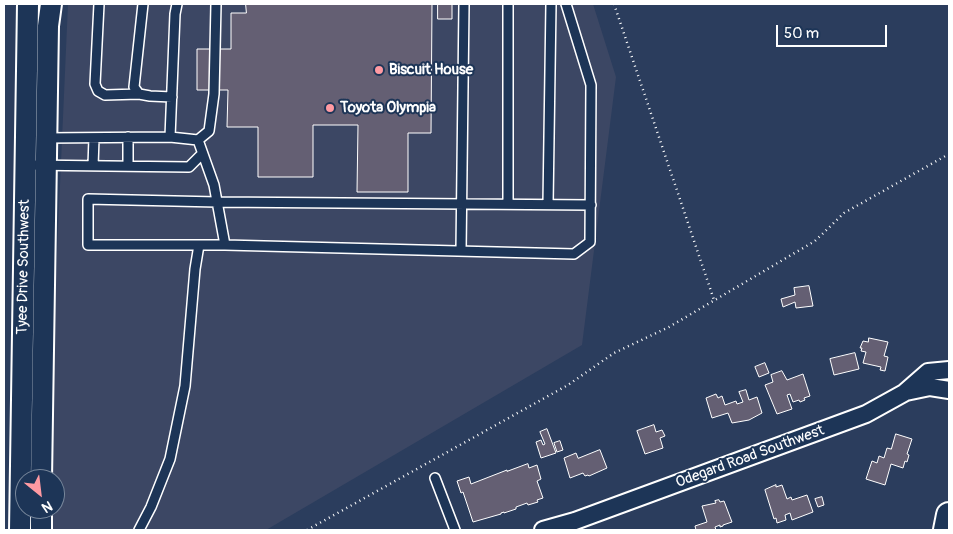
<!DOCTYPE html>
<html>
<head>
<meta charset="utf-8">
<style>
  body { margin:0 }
  #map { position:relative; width:953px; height:534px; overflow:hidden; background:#2b3d5d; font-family:Pangolin,sans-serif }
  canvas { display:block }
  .frame { position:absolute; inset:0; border:5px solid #fff; pointer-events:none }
  .north { position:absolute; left:15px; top:469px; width:50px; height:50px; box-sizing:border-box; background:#1d3557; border:1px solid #77869a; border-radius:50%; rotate:151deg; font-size:14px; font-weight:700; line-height:20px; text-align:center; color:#fff }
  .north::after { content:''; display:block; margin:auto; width:18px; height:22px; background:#ff9aa2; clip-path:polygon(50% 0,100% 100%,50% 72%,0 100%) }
  .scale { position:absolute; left:776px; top:25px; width:111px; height:22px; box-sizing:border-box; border:2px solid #fff; border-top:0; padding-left:6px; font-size:15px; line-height:18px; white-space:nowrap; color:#fff; -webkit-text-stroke:4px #1d3557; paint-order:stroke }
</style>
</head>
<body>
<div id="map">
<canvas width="953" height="534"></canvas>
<div class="frame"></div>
<div class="north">N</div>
<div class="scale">50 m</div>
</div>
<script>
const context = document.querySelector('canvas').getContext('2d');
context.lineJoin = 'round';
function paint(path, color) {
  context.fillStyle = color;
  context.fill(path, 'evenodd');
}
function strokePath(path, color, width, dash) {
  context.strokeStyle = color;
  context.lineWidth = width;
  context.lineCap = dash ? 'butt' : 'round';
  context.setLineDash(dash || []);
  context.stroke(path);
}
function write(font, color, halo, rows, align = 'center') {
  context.font = font + ' Pangolin,sans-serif';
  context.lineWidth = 4;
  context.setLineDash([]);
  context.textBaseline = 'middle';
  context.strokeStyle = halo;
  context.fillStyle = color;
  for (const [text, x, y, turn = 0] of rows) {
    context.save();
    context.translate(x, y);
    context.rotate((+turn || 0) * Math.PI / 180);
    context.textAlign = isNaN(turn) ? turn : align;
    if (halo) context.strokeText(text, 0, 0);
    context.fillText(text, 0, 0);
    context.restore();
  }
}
const built = new Path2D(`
  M 68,4 L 593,4 L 616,77 L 582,345 L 266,530 L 45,530 L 46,509 L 55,509 L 55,479 L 47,479 Z`);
const building = new Path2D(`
  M 246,4 L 432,4 L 431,133 L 408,133 L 408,192 L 357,192 L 358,125 L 313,125 L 313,177 L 258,177 L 258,127 L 227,127 L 228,90 L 197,90 L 197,49 L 231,49 L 231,13 L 246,13 Z
  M 438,4 L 452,4 L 452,19 L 438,19 Z
  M 809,286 L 813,306 L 796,308 L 795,302 L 783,307 L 781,299 L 795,295 L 794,288 Z
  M 869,338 L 888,342 L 884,356 L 888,357 L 885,371 L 880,370 L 881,367 L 863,363 L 866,352 L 861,351 L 862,348 L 860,348 L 863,341 L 868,342 Z
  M 855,353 L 859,369 L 834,375 L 830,359 Z
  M 765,363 L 769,373 L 759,377 L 755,367 Z
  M 782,371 L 787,380 L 803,374 L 810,396 L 804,398 L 805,400 L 800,402 L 799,400 L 793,402 L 790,394 L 787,395 L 792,409 L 777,414 L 765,385 L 773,382 L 771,375 Z
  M 746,390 L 749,400 L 757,397 L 762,413 L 749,420 L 732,423 L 728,413 L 712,418 L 706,398 L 716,394 L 718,398 L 722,396 L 725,405 L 736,401 L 737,404 L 743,402 L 739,392 Z
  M 654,425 L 656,432 L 662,430 L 665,436 L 660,438 L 663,448 L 645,454 L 637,431 Z
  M 547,429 L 556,453 L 541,458 L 536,442 L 541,440 L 543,445 L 545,444 L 540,432 Z
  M 896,434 L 912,439 L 907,454 L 909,455 L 907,462 L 905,461 L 903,468 L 891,464 L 885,485 L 866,479 L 872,461 L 877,463 L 879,456 L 884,458 L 887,448 L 891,449 Z
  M 560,441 L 563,450 L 557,452 L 554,443 Z
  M 600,450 L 607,468 L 589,476 L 588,475 L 585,476 L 583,473 L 570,478 L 564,458 L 576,453 L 578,458 Z
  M 528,464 L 529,468 L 537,465 L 541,479 L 537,481 L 543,498 L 537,500 L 538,502 L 528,505 L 527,503 L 516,507 L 516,509 L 504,513 L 504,512 L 501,513 L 501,514 L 473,522 L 463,492 L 461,493 L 457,481 L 469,477 L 471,484 L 507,470 L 507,471 Z
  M 776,485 L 776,487 L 782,485 L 787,499 L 791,497 L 792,500 L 807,495 L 813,512 L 792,520 L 790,513 L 785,515 L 786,520 L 777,523 L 776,518 L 774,519 L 765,490 Z
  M 822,497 L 824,505 L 818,507 L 815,499 Z
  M 719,500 L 720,502 L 724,501 L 732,522 L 723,525 L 723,526 L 720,527 L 720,525 L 715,527 L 716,530 L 696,530 L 695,526 L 707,522 L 702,506 L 716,503 L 715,501 Z`);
const path = new Path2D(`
  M 614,4 L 714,300
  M 307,530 L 568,385 L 614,353 L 669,327 L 815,241 L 844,213 L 949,154`);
const service = new Path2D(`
  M 99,4 L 95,84 L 98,91 L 105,95 L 139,94
  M 143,4 L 134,87 L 139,94 L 150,96 L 172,97
  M 177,4 L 175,14 L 170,137 L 198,140 L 214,185 L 225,245 L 574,254 L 590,242 L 591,85 L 566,4
  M 45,138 L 170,137
  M 198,140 L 209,131 L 214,94 L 216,4
  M 26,165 L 189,167 L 202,154
  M 93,166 L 94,138
  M 128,166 L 128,137
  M 508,204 L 508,4
  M 548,204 L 551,4
  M 225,245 L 88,245 L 88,199 L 217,202 L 591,205
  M 461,251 L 464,4
  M 435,478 L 455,530
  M 139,530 L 151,507 L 170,459 L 185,386 L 195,269 L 199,245`);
const minor = new Path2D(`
  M 906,392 L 930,387 L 949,390
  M 543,530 L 575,521 L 866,414 L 904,393 L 928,372 L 949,370`);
const tertiary = new Path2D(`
  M 41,479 L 48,26 L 51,4
  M 20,530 L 28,4
  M 41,530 L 41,509`);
const secondary = new Path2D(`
  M 946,530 L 949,515`);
const markers = [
  [379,70,5,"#ff9aa2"],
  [330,108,5,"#ff9aa2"]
];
const poiNames = [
  ["Biscuit House",389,70],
  ["Toyota Olympia",340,108]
];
const streetNames = [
  ["Tyee Drive Southwest",24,267,-89],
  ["Odegard Road Southwest",750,457,-20]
];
paint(built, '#3c4764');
paint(building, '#645f73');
strokePath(building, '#fff', 1);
strokePath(service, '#fff', 12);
strokePath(minor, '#fff', 20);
strokePath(tertiary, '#fff', 24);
strokePath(secondary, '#fff', 28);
strokePath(path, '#fff', 2.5, [1, 4]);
strokePath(service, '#1d3557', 9);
strokePath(minor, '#1d3557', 16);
strokePath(tertiary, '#1d3557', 20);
strokePath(secondary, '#1d3557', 24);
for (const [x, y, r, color] of markers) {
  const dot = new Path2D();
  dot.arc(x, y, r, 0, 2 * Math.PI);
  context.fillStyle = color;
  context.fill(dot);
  strokePath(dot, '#1d3557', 2);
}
write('bold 15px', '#fff', '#1d3557', poiNames, 'left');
write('15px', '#fff', '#1d3557', streetNames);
</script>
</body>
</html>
